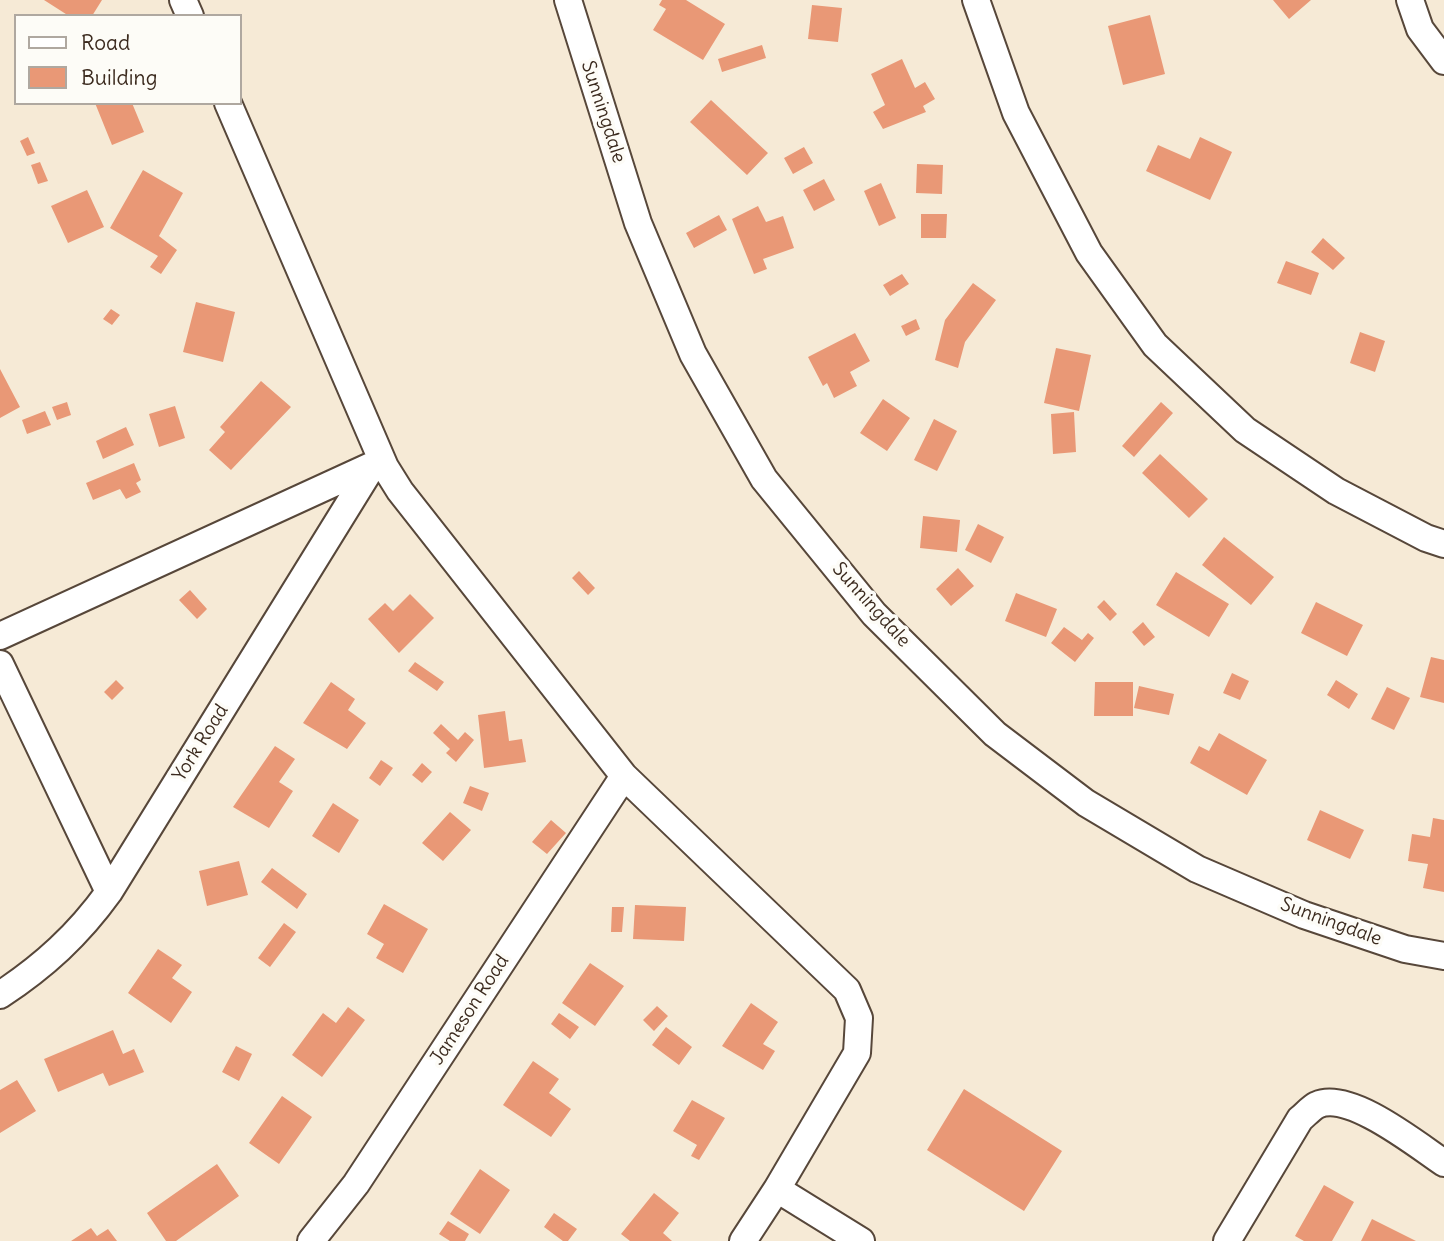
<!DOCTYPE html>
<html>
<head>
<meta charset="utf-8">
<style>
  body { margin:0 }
  #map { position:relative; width:1444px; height:1241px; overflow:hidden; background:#f6ead6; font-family:Delius,sans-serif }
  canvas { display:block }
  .legend { position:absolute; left:14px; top:14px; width:228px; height:91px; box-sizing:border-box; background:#fdfcf7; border:2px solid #afa8a0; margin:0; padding:9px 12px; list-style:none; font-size:21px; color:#3b2a1e }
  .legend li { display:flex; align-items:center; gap:14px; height:35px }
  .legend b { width:35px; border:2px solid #afa8a0 }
</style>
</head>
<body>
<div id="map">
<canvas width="1444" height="1241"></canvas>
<ul class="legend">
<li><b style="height:9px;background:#fff"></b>Road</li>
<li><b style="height:19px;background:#e99876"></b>Building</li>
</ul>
</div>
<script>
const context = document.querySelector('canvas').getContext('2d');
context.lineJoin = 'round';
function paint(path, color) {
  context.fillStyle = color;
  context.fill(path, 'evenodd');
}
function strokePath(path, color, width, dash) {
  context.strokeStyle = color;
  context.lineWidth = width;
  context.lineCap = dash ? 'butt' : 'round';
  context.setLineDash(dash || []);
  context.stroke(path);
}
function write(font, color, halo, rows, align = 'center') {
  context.font = font + ' Delius,sans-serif';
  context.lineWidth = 7;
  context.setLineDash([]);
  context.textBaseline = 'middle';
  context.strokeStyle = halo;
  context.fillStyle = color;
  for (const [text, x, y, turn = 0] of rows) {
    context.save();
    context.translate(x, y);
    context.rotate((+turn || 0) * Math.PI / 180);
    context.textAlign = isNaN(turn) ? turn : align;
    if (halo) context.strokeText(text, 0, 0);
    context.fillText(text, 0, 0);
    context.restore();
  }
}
const building = new Path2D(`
  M 44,0 L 102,0 L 92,16 L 69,16 Z
  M 662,0 L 686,0 L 725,24 L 703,60 L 653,30 L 666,9 L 659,5 Z
  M 1273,0 L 1311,0 L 1289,19 Z
  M 812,5 L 842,8 L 838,42 L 808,39 Z
  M 1150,15 L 1165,74 L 1123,85 L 1108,26 Z
  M 762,45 L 766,58 L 722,72 L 718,59 Z
  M 902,59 L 915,88 L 925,82 L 935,99 L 923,106 L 926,112 L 883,129 L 873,112 L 885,105 L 871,74 Z
  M 711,100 L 768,153 L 747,175 L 690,122 Z
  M 95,103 L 132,103 L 144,132 L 112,145 Z
  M 28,137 L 35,153 L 27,156 L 20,141 Z
  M 1200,137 L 1232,152 L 1210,200 L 1146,171 L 1158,145 L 1190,159 Z
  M 804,147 L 813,163 L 793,174 L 784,158 Z
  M 40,162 L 48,181 L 38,184 L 31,165 Z
  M 917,164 L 943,165 L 942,194 L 916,193 Z
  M 143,170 L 183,193 L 159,236 L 177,250 L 161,274 L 150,267 L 158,256 L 110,228 Z
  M 824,179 L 835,200 L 814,211 L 803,190 Z
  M 881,183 L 896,218 L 879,226 L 864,191 Z
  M 87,190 L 104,227 L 68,243 L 51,206 Z
  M 758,206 L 766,222 L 783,216 L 794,248 L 763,259 L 767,269 L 754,274 L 732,219 Z
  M 921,214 L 947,214 L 946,238 L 921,238 Z
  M 719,215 L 727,230 L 694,248 L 686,233 Z
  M 1323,238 L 1345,258 L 1333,270 L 1311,252 Z
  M 1286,261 L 1319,273 L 1311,295 L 1277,283 Z
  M 902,274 L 909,284 L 890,296 L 883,285 Z
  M 973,283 L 996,300 L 965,342 L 958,368 L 935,360 L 945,320 Z
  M 196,302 L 235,312 L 223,362 L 183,352 Z
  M 111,309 L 120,315 L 112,325 L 103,319 Z
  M 916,319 L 920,329 L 906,336 L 901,326 Z
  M 1360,332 L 1385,341 L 1375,372 L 1350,363 Z
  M 855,333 L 870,361 L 850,372 L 857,386 L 834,398 L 827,383 L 823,386 L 808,357 Z
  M 1056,348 L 1091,355 L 1079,411 L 1044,403 Z
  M 0,369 L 20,407 L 0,418 Z
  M 261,381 L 291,407 L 231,470 L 209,450 L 225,432 L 220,427 Z
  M 883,399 L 910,418 L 887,451 L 860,433 Z
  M 67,402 L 71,415 L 57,420 L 52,407 Z
  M 1161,402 L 1173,413 L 1134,457 L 1122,446 Z
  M 175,406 L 185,438 L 159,447 L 149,414 Z
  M 45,411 L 51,425 L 27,434 L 22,420 Z
  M 1074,412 L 1076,452 L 1053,454 L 1051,414 Z
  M 934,419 L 957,431 L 937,471 L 914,460 Z
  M 126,427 L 134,445 L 103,459 L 96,441 Z
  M 1160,454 L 1208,499 L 1189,518 L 1142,473 Z
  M 134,463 L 141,480 L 136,483 L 141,492 L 126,499 L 120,489 L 93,500 L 86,483 Z
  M 923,516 L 960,520 L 957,552 L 920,548 Z
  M 978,524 L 1004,537 L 991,563 L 965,550 Z
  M 1224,537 L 1274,577 L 1251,605 L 1202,565 Z
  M 958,568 L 974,586 L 951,606 L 936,589 Z
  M 579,571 L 595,588 L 588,595 L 572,578 Z
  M 1176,572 L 1229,604 L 1209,637 L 1156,605 Z
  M 190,590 L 207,609 L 197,619 L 179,600 Z
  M 1016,593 L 1057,609 L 1046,637 L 1005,621 Z
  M 410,594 L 434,618 L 399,653 L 368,619 L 385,603 L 393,611 Z
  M 1104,600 L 1117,614 L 1110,621 L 1097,607 Z
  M 1316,602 L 1363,625 L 1347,656 L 1301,633 Z
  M 1143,622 L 1155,637 L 1144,646 L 1132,632 Z
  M 1064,627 L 1082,640 L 1088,633 L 1094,638 L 1075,662 L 1051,643 Z
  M 1431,657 L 1444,660 L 1444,703 L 1420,697 Z
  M 415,662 L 444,682 L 437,691 L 408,671 Z
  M 1232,673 L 1249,681 L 1240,700 L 1223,693 Z
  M 116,680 L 124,688 L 112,700 L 104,692 Z
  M 1336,680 L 1358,694 L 1349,709 L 1327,695 Z
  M 331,682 L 355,699 L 348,710 L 366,723 L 347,749 L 303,723 Z
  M 1095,682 L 1133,682 L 1133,716 L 1094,716 Z
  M 1139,686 L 1174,694 L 1169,715 L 1134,708 Z
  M 1387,687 L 1410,698 L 1394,730 L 1371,719 Z
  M 505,711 L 509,741 L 522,739 L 526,762 L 484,768 L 478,715 Z
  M 441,724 L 458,740 L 465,732 L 474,740 L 456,762 L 446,753 L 450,749 L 433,733 Z
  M 1219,733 L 1267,760 L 1247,795 L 1190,763 L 1199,746 L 1209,751 Z
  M 275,746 L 295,759 L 279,782 L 293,791 L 269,828 L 233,807 Z
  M 381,760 L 393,768 L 380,786 L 369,778 Z
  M 422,763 L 432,772 L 422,783 L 412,775 Z
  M 470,786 L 489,793 L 482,811 L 463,803 Z
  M 333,803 L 359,820 L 339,853 L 312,836 Z
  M 1320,810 L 1364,830 L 1350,859 L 1307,840 Z
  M 450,812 L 471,830 L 443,861 L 422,843 Z
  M 1433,818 L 1444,820 L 1444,892 L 1423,888 L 1428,864 L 1408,861 L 1412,834 L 1430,837 Z
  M 551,820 L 566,833 L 547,854 L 532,842 Z
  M 239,861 L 248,895 L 207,906 L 199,871 Z
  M 272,868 L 307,894 L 297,909 L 261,882 Z
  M 384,904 L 428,929 L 403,973 L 376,958 L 384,944 L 367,934 Z
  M 635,905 L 686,907 L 684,941 L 633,939 Z
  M 612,907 L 624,907 L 622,932 L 611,932 Z
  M 284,923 L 296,932 L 270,967 L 258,958 Z
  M 158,949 L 182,965 L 172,978 L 192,992 L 171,1023 L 128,993 Z
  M 590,963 L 624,986 L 595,1026 L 562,1003 Z
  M 751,1003 L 778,1022 L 763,1044 L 775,1051 L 763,1070 L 722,1046 Z
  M 657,1006 L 668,1016 L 654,1031 L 643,1020 Z
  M 348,1007 L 365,1020 L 322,1077 L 292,1055 L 323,1013 L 336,1023 Z
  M 559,1013 L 579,1027 L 570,1039 L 551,1024 Z
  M 666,1027 L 692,1047 L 679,1065 L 652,1045 Z
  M 113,1030 L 123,1054 L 134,1049 L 144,1072 L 109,1086 L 103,1073 L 58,1092 L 44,1059 Z
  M 236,1046 L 252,1054 L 239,1081 L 222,1072 Z
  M 533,1061 L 559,1079 L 549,1093 L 571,1109 L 551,1137 L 503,1105 Z
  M 17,1080 L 36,1111 L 0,1133 L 0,1090 Z
  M 964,1089 L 1062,1151 L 1024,1211 L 927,1150 Z
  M 282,1096 L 312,1117 L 279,1164 L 249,1143 Z
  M 692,1100 L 725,1118 L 699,1160 L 691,1156 L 697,1145 L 673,1131 Z
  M 217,1164 L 239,1196 L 176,1241 L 166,1241 L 147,1213 Z
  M 480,1169 L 510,1190 L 480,1234 L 450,1214 Z
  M 1324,1185 L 1354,1202 L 1332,1241 L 1304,1241 L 1295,1236 Z
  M 654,1193 L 679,1213 L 663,1233 L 672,1241 L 630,1241 L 621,1234 Z
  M 554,1213 L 577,1229 L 568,1241 L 563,1241 L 544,1227 Z
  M 1372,1219 L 1416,1241 L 1361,1241 Z
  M 448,1221 L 469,1234 L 465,1241 L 450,1241 L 439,1234 Z
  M 91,1228 L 97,1236 L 108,1229 L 117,1241 L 71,1241 Z`);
const minor = new Path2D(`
  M 183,0 L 190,16
  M 568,0 L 638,223 L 693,354 L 764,479 L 874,614 L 995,734 L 1086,803 L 1197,869 L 1304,915 L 1405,949 L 1444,956
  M 976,0 L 1016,113 L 1089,253 L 1155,345 L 1245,430 L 1336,491 L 1426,538 L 1444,544
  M 1410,0 L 1420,29 L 1444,61
  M 228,103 L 385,467 L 400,491 L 624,776 L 847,990 L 859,1018 L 857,1053 L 777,1189
  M 0,636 L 373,465
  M 0,664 L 109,892
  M 0,995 C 44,966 78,935 109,892 L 373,465
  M 311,1241 L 356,1184 L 624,776
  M 743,1241 L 777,1189 L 861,1241
  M 1227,1241 L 1300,1119 C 1305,1115 1311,1108 1317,1105 C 1349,1090 1417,1145 1444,1163`);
const streetNames = [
  ["Sunningdale",603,112,72],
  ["Sunningdale",871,605,48],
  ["York Road",201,743,-58],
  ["Sunningdale",1331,922,20],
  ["Jameson Road",470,1010,-57]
];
paint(building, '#e99876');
strokePath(minor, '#57473a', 30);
strokePath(minor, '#fff', 26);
write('19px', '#3b2a1e', '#fdfcf7', streetNames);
</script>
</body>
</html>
